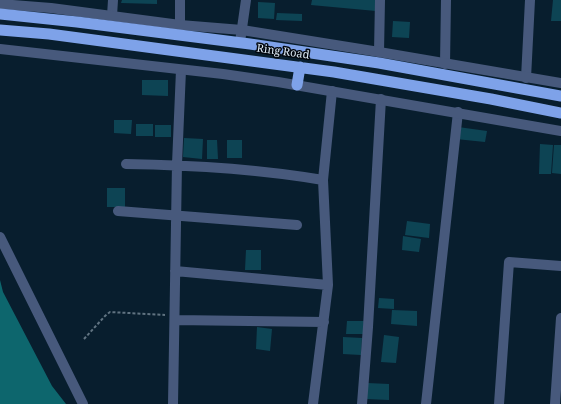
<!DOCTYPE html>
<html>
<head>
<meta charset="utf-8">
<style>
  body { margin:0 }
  canvas { display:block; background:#081e2e }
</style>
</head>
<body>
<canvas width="561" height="404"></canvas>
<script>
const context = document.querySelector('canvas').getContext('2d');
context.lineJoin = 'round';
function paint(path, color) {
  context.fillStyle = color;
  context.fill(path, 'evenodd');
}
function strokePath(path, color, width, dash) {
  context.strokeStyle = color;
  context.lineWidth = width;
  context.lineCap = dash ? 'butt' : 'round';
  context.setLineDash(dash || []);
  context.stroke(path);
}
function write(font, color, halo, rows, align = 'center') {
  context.font = font + ' "Noto Serif",serif';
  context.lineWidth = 3;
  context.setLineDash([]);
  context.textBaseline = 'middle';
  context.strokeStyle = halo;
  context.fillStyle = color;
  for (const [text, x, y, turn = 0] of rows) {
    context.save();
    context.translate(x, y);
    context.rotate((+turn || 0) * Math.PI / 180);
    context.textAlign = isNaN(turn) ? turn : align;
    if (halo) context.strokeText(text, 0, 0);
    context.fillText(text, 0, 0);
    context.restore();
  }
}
const water = new Path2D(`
  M 0,280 L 3,292 L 52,386 L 66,404 L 0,404 Z`);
const building = new Path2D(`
  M 122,0 L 157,0 L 157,4 L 121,3 Z
  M 312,0 L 377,0 L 376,11 L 311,5 Z
  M 553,0 L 561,0 L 561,21 L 551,21 Z
  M 258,2 L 275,3 L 274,19 L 258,18 Z
  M 277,13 L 302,14 L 302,21 L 276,20 Z
  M 393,21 L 410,22 L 409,38 L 392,37 Z
  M 142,80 L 168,80 L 168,96 L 142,95 Z
  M 114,120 L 132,120 L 131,134 L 114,133 Z
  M 136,124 L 153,124 L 153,136 L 136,136 Z
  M 155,125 L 171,125 L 171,137 L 155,137 Z
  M 458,127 L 487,131 L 485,142 L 456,139 Z
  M 184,138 L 203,139 L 202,159 L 183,157 Z
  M 207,140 L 217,140 L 218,159 L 207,159 Z
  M 227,140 L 242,140 L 242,158 L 227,158 Z
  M 540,144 L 553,145 L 551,174 L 539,174 Z
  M 554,145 L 561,145 L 561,174 L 552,173 Z
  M 107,188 L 125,188 L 125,207 L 107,207 Z
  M 407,221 L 430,224 L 429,238 L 405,235 Z
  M 403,236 L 421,239 L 419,252 L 402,250 Z
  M 246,250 L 261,250 L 261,270 L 245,270 Z
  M 379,298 L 394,299 L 394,309 L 378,308 Z
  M 392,310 L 417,311 L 417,326 L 391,324 Z
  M 347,321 L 364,321 L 363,334 L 346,334 Z
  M 257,327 L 272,329 L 270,351 L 256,349 Z
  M 384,335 L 399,337 L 396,363 L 381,362 Z
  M 343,337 L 362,338 L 361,355 L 343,354 Z
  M 367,383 L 389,384 L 389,400 L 366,399 Z`);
const path = new Path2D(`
  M 84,339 L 105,316 L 110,312 L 165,315`);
const minor = new Path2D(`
  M 180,0 L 180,25
  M 112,16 L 113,0
  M 240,42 L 246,0
  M 379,52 L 380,0
  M 445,64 L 446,0
  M 526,78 L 530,0
  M 126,164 C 192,165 258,169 323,180
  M 118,211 L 297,225
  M 0,237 L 83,404
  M 175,271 L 328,285
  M 175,320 L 324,322
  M 173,404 L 177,164 L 181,70
  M 313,404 L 328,285 L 323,180 L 332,91
  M 362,404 L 368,327 L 381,99
  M 426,404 L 458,112
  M 499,404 L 509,262 L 561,266
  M 555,404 L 561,318`);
const tertiary = new Path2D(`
  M 0,4 L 51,8 L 180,25 L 242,30 L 379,52 L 561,83
  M 0,49 L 223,74 L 278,82 L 561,131`);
const trunk = new Path2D(`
  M 0,14 L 77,22 L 250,44 L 379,63 L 561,96
  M 0,30 L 49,34 L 334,72 L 491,99 L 561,113
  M 297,85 L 300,67`);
const streetNames = [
  ["Ring Road",283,52,8]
];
paint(water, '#0d666d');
paint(building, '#0d4454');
strokePath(path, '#607381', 2, [3, 2]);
strokePath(minor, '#47597c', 10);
strokePath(tertiary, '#47597c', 10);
strokePath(trunk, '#7ea2e9', 11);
write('11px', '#ddeaf6', '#02070e', streetNames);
</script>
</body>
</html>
